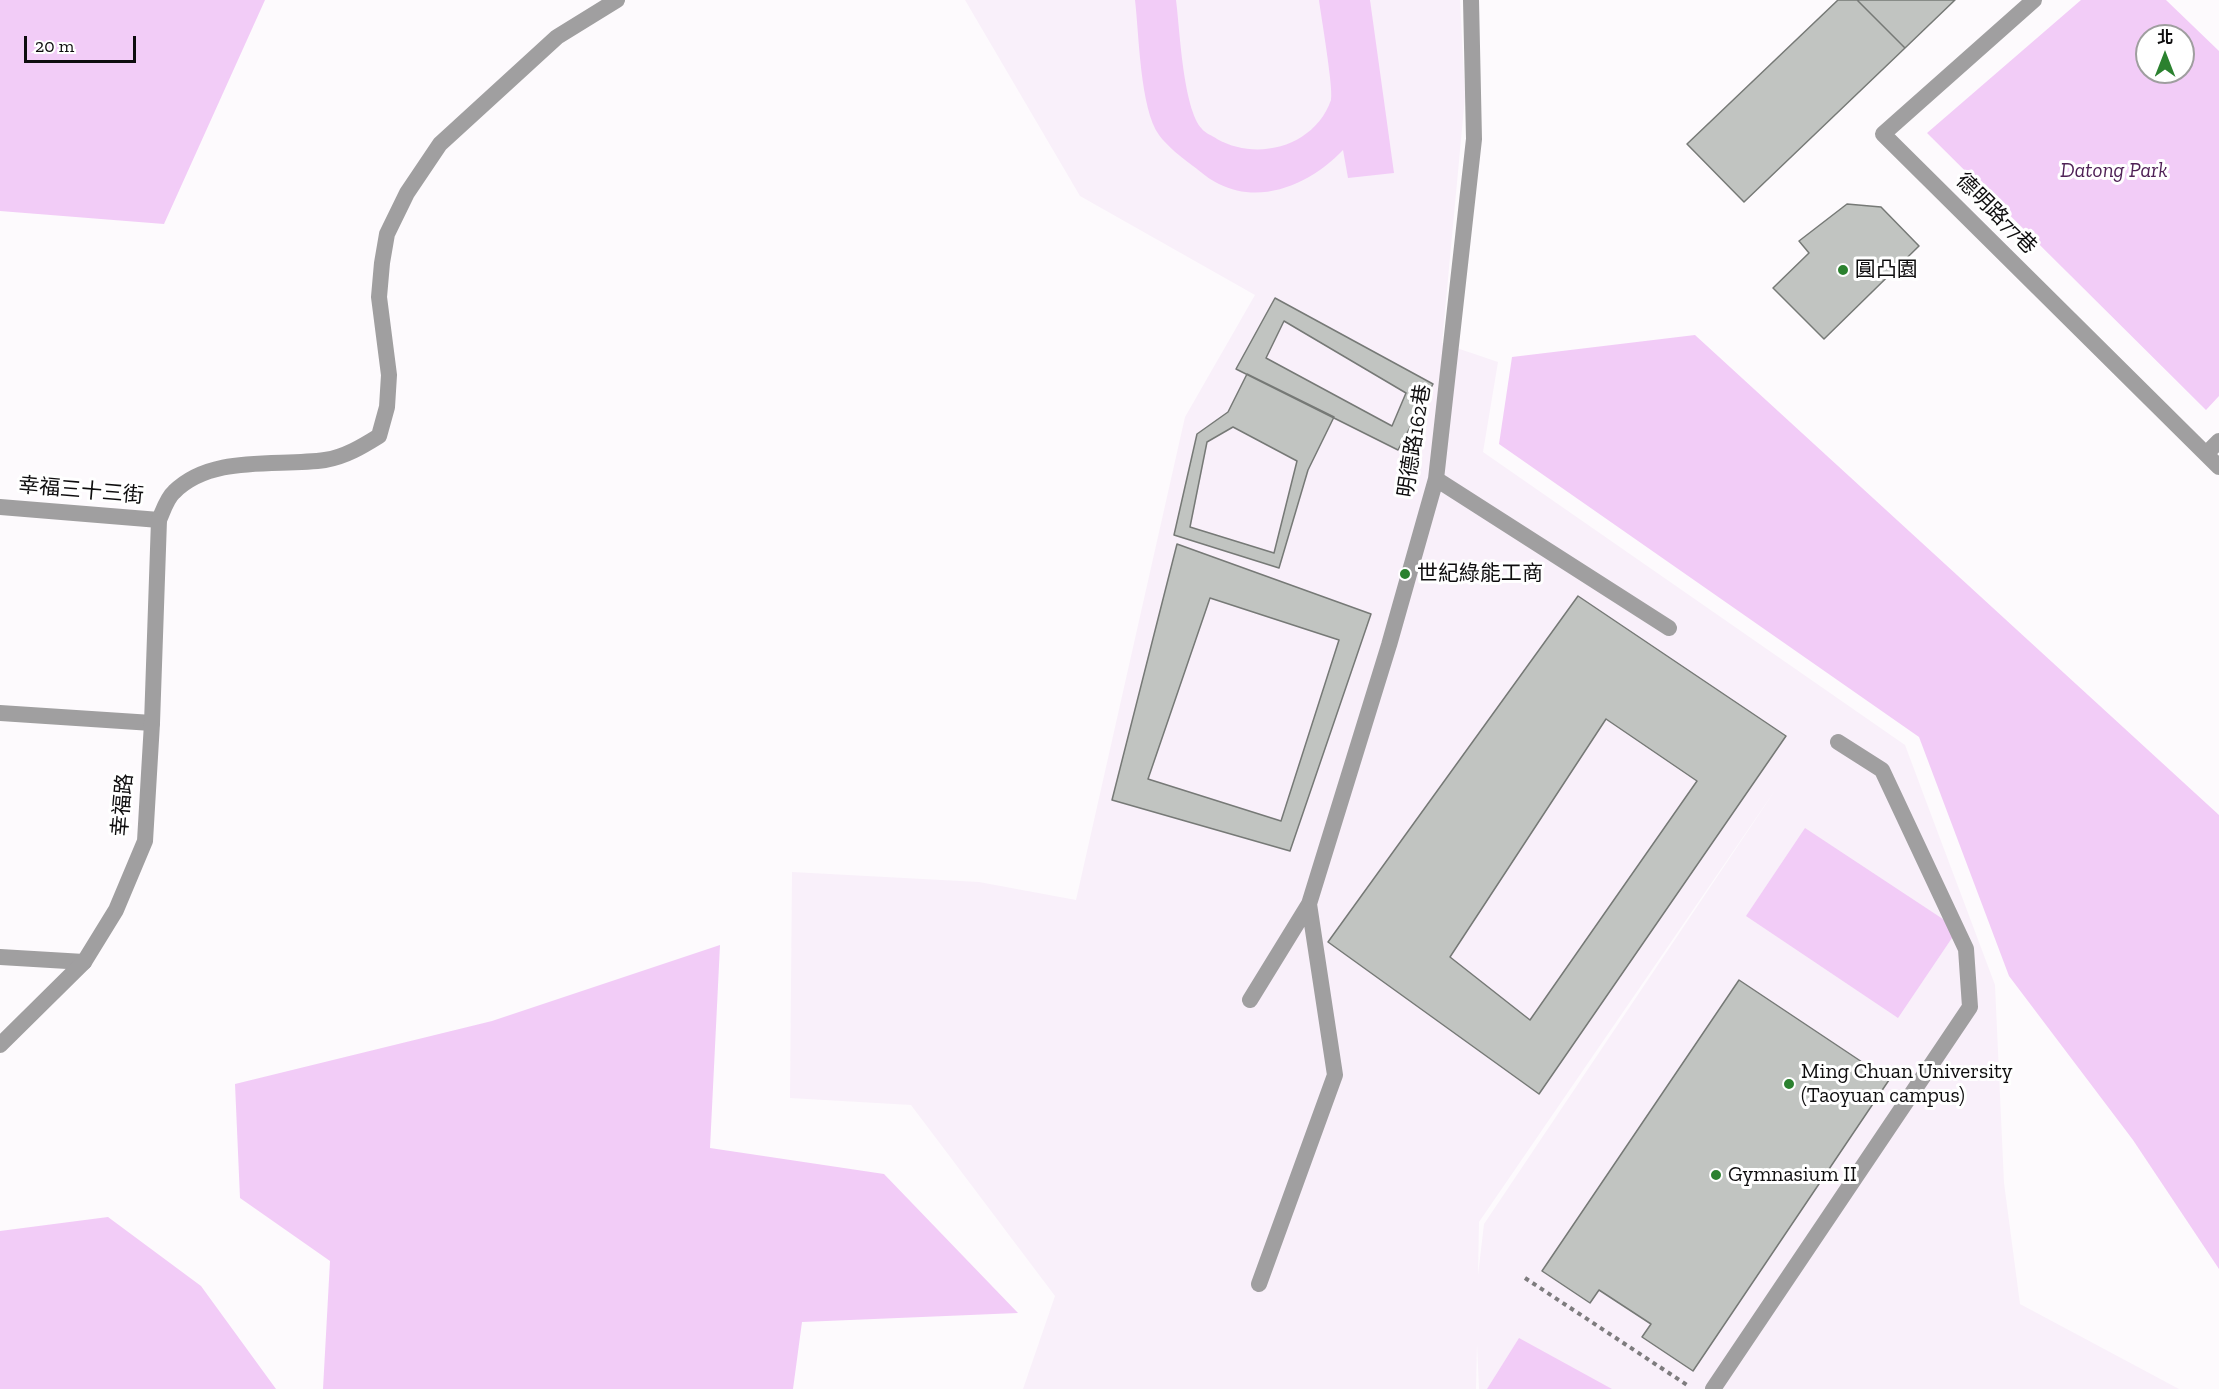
<!DOCTYPE html>
<html>
<head>
<meta charset="utf-8">
<style>
  body { margin:0 }
  #map { position:relative; width:2219px; height:1389px; overflow:hidden; background:#fdfafd; font-family:"Zilla Slab","Noto Sans TC",serif }
  canvas { display:block }
  .north { position:absolute; left:2135px; top:24px; width:60px; height:60px; box-sizing:border-box; background:#fff; border:2px solid #9f9e9f; border-radius:50%; rotate:0deg; font-size:16px; font-weight:700; line-height:24px; text-align:center; color:#0e0d0e }
  .north::after { content:''; display:block; margin:auto; width:21px; height:27px; background:#2b812f; clip-path:polygon(50% 0,100% 100%,50% 72%,0 100%) }
  .scale { position:absolute; left:24px; top:36px; width:112px; height:27px; box-sizing:border-box; border:3px solid #0e0d0e; border-top:0; padding-left:8px; font-size:18px; line-height:21px; white-space:nowrap; color:#0e0d0e; -webkit-text-stroke:4px #fff; paint-order:stroke }
</style>
</head>
<body>
<div id="map">
<canvas width="2219" height="1389"></canvas>
<div class="north">北</div>
<div class="scale">20 m</div>
</div>
<script>
const context = document.querySelector('canvas').getContext('2d');
context.lineJoin = 'round';
function paint(path, color) {
  context.fillStyle = color;
  context.fill(path, 'evenodd');
}
function strokePath(path, color, width, dash) {
  context.strokeStyle = color;
  context.lineWidth = width;
  context.lineCap = dash ? 'butt' : 'round';
  context.setLineDash(dash || []);
  context.stroke(path);
}
function write(font, color, halo, rows, align = 'center') {
  context.font = font + ' "Zilla Slab","Noto Sans TC",serif';
  context.lineWidth = 6;
  context.setLineDash([]);
  context.textBaseline = 'middle';
  context.strokeStyle = halo;
  context.fillStyle = color;
  for (const [text, x, y, turn = 0] of rows) {
    context.save();
    context.translate(x, y);
    context.rotate((+turn || 0) * Math.PI / 180);
    context.textAlign = isNaN(turn) ? turn : align;
    if (halo) context.strokeText(text, 0, 0);
    context.fillText(text, 0, 0);
    context.restore();
  }
}
const built = new Path2D(`
  M 965,0 L 1460,0 L 1465,97 L 1442,343 L 1498,362 L 1483,452 L 1905,745 L 1995,985 L 2004,1183 L 2020,1304 L 2179,1389 L 1479,1389 L 1477,1344 L 1476,1389 L 1023,1389 L 1055,1296 L 911,1105 L 790,1098 L 792,872 L 979,882 L 1076,900 L 1185,417 L 1255,295 L 1080,196 ZM 1778,786 L 1484,1224 L 1478,1275 L 1479,1222 Z`);
const green = new Path2D(`
  M 0,0 L 265,0 L 164,224 L 0,211 Z
  M 1135,0 L 1176,0 C 1180,30 1183,108 1202,129 C 1205,133 1213,136 1217,139 C 1258,162 1315,146 1331,100 C 1334,90 1321,16 1319,0 L 1370,0 L 1394,173 L 1348,178 L 1343,150 C 1313,182 1263,206 1219,184 C 1210,180 1201,172 1193,166 C 1182,158 1167,146 1159,135 C 1140,109 1139,33 1135,0 Z
  M 2081,0 L 2166,0 L 2219,51 L 2219,396 L 2206,410 L 1927,133 ZM 2147,36 L 2183,36 L 2183,72 L 2147,72 Z
  M 1695,335 L 2219,815 L 2219,1269 L 2133,1140 L 2009,976 L 1919,737 L 1499,444 L 1512,357 Z
  M 1805,828 L 1958,929 L 1898,1018 L 1746,916 Z
  M 720,945 L 710,1148 L 884,1174 L 1018,1313 L 802,1322 L 793,1389 L 323,1389 L 330,1261 L 240,1198 L 235,1084 L 492,1021 Z
  M 108,1217 L 201,1286 L 276,1389 L 0,1389 L 0,1231 Z
  M 1519,1338 L 1612,1389 L 1487,1389 Z`);
const building = new Path2D(`
  M 1838,0 L 1857,0 L 1905,48 L 1744,202 L 1687,144 Z
  M 1857,0 L 1955,0 L 1905,48 Z
  M 1847,204 L 1881,207 L 1919,246 L 1824,339 L 1773,288 L 1809,253 L 1799,241 Z
  M 1275,298 L 1433,384 L 1398,450 L 1236,369 Z
  M 1284,321 L 1406,393 L 1392,426 L 1266,358 Z
  M 1247,374 L 1334,417 L 1308,470 L 1279,568 L 1174,535 L 1197,434 L 1228,412 Z
  M 1233,427 L 1297,461 L 1274,553 L 1190,527 L 1207,442 Z
  M 1177,544 L 1371,614 L 1290,851 L 1112,800 Z
  M 1578,596 L 1786,736 L 1539,1094 L 1328,942 Z
  M 1210,598 L 1339,640 L 1281,821 L 1148,779 Z
  M 1606,719 L 1697,781 L 1530,1020 L 1450,957 Z
  M 1739,980 L 1889,1080 L 1693,1371 L 1642,1337 L 1651,1324 L 1599,1290 L 1590,1303 L 1542,1271 Z`);
const path = new Path2D(`
  M 1525,1278 L 1687,1385`);
const service = new Path2D(`
  M 1436,479 L 1669,628
  M 0,507 L 159,520
  M 0,713 L 152,723
  M 0,957 L 84,962
  M 1250,1000 L 1309,904 L 1389,645 L 1436,479 L 1474,139 L 1471,0
  M 1259,1284 L 1335,1075 L 1309,904
  M 1713,1389 L 1970,1007 L 1966,949 L 1882,770 L 1838,742`);
const minor = new Path2D(`
  M 2034,0 L 1883,134 L 2219,467
  M 2206,454 L 2219,441
  M 0,1045 L 84,962 L 116,910 L 145,841 L 152,723 L 159,520 C 163,511 167,498 174,492 C 212,454 277,467 325,460 C 345,457 363,446 379,436 L 387,407 L 389,375 L 379,297 L 382,263 L 387,234 L 407,193 L 440,144 L 557,37 L 617,0`);
const markers = [
  [1843,270,6,"#2b812f"],
  [1405,574,6,"#2b812f"],
  [1789,1084,6,"#2b812f"],
  [1716,1175,6,"#2b812f"]
];
const parkNames = [
  ["Datong Park",2114,171]
];
const streetNames = [
  ["德明路77巷",1996,214,45],
  ["明德路162巷",1415,441,-81],
  ["幸福三十三街",81,491,5],
  ["幸福路",123,805,-85]
];
const poiNames = [
  ["圓凸園",1855,270],
  ["世紀綠能工商",1417,574],
  ["Ming Chuan University",1801,1072],
  ["(Taoyuan campus)",1801,1096],
  ["Gymnasium II",1728,1175]
];
paint(built, '#f9f0fa');
paint(green, '#f2ccf7');
paint(building, '#c1c4c1');
strokePath(building, '#767976', 1.5);
strokePath(path, '#7e7c7e', 4, [4.5, 4.5]);
strokePath(service, '#a09fa0', 16);
strokePath(minor, '#a09fa0', 16);
for (const [x, y, r, color] of markers) {
  const dot = new Path2D();
  dot.arc(x, y, r, 0, 2 * Math.PI);
  context.fillStyle = color;
  context.fill(dot);
  strokePath(dot, '#fff', 2);
}
write('italic 21px', '#4f2156', '#fff', parkNames);
write('21px', '#0e0d0e', '#fff', streetNames);
write('21px', '#0e0d0e', '#fff', poiNames, 'left');
</script>
</body>
</html>
